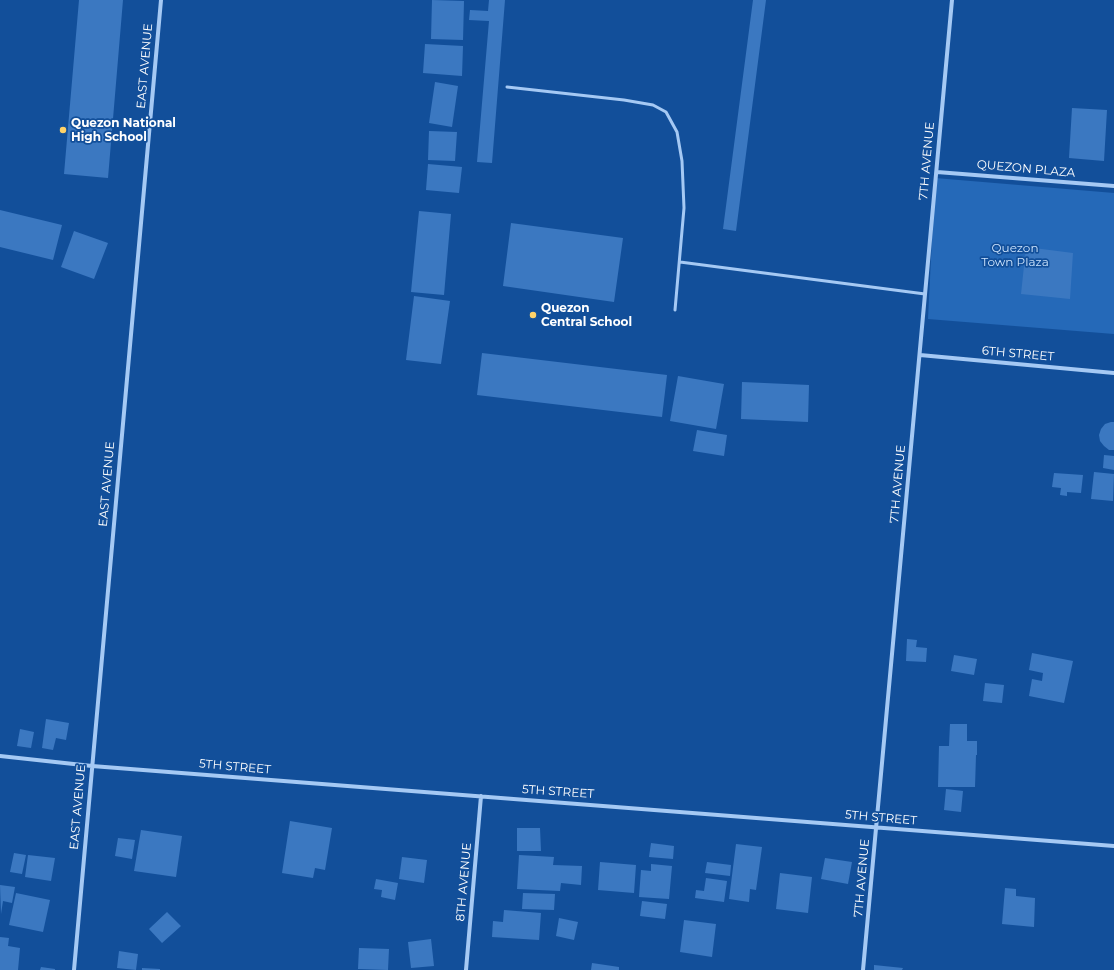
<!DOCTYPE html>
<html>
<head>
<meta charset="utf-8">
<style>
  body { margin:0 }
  canvas { display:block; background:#124f9a }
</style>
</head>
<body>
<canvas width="1114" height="970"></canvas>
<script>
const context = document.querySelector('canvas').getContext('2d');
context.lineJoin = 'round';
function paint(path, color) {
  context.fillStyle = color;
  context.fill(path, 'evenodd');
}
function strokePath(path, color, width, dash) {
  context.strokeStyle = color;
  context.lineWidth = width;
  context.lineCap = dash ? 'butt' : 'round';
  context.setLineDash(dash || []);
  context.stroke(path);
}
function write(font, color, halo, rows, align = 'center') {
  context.font = font + ' Montserrat,sans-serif';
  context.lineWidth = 3.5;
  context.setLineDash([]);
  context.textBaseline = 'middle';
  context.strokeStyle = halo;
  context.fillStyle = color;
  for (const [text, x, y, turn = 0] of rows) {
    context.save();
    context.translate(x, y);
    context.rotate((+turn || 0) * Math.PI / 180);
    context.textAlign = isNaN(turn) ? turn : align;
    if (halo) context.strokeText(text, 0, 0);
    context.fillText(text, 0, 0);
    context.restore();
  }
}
const green = new Path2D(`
  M 935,178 L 1114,193 L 1114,334 L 928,319 Z`);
const building = new Path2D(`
  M 79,0 L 123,0 L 108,178 L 64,174 Z
  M 432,0 L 464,1 L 463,40 L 431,39 Z
  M 489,0 L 505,0 L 492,163 L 477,162 L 489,21 L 469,20 L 470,10 L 488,11 Z
  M 753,0 L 766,0 L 736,231 L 723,229 Z
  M 425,44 L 463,46 L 462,76 L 423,73 Z
  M 435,82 L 458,86 L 452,127 L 429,123 Z
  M 1072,108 L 1107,110 L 1104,161 L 1069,158 Z
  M 429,131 L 457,132 L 455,161 L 428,160 Z
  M 428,164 L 462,167 L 459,193 L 426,190 Z
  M 0,210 L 62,225 L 53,260 L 0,247 Z
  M 419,211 L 451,214 L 444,295 L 411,292 Z
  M 511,223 L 623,238 L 614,302 L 503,286 Z
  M 74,231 L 108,243 L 94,279 L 61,267 Z
  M 1026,247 L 1073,253 L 1070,299 L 1021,294 Z
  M 414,296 L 450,301 L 441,364 L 406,360 Z
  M 482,353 L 667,375 L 662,417 L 477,395 Z
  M 678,376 L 724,384 L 716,429 L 670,421 Z
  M 742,382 L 809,385 L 808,422 L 741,419 Z
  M 1111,422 L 1114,422 L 1114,450 L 1109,450 L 1104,446 L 1100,441 L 1099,435 L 1101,429 L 1105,424 Z
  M 697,430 L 727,435 L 724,456 L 693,451 Z
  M 1104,455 L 1114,456 L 1114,470 L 1103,468 Z
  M 1094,472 L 1114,474 L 1113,501 L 1091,499 Z
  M 1054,473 L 1083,475 L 1081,493 L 1067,492 L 1067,496 L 1060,495 L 1061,488 L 1052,487 Z
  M 907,639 L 917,640 L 916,647 L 927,648 L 926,662 L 906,661 Z
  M 1032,653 L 1073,661 L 1064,703 L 1029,696 L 1032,679 L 1042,681 L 1043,673 L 1029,670 Z
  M 954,655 L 977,659 L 974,675 L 951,671 Z
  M 985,683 L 1004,685 L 1002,703 L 983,701 Z
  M 46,719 L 69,723 L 66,740 L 56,738 L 53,750 L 42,748 Z
  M 950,724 L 967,724 L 967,741 L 977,741 L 977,755 L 976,755 L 975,787 L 938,787 L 939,746 L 949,746 Z
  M 20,729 L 34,732 L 31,748 L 17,746 Z
  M 946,789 L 963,791 L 961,812 L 944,810 Z
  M 290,821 L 332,828 L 325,870 L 315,868 L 313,878 L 282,873 Z
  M 517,828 L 540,828 L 541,851 L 517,851 Z
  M 141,830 L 182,836 L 176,877 L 134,871 Z
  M 118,838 L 135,840 L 132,859 L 115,856 Z
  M 651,843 L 674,846 L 673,859 L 649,857 Z
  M 736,844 L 762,847 L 756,890 L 750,889 L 749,902 L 729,899 Z
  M 14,853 L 26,855 L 22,874 L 10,872 Z
  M 28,855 L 55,858 L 51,881 L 25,877 Z
  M 519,855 L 554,857 L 553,865 L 582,866 L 581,885 L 561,883 L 560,891 L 517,889 Z
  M 402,857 L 427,860 L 424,883 L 399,879 Z
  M 825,858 L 852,862 L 848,884 L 821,879 Z
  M 600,862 L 636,865 L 634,893 L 598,890 Z
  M 707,862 L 731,865 L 730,876 L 705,873 Z
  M 651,864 L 672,866 L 669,899 L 639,897 L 641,870 L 651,871 Z
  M 780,873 L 812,877 L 808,913 L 776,909 Z
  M 706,878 L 727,881 L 724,902 L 695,898 L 696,890 L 704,891 Z
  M 376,879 L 398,883 L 395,900 L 381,897 L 382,890 L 374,889 Z
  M 0,885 L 15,887 L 12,903 L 3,901 L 1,914 Z
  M 1005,888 L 1016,889 L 1016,896 L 1035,898 L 1034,927 L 1002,924 Z
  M 16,893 L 50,900 L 43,932 L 9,925 Z
  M 523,893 L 555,894 L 554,910 L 522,909 Z
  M 642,901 L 667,904 L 665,919 L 640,916 Z
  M 504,910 L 541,913 L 539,940 L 492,937 L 493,921 L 503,922 Z
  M 167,912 L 181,926 L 162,943 L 149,929 Z
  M 559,918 L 578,922 L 574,940 L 556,936 Z
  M 684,920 L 716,924 L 712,957 L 680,952 Z
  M 0,937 L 9,938 L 8,946 L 20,948 L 18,970 L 0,970 Z
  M 431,939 L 434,966 L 411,968 L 408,942 Z
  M 359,948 L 389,949 L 388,970 L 358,969 Z
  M 119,951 L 138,954 L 136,970 L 117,968 Z
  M 592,963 L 619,967 L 619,970 L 591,970 Z
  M 874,965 L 903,968 L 902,970 L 874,970 Z
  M 41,967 L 55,969 L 55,970 L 40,970 Z
  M 142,968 L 160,969 L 160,970 L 142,970 Z`);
const lane = new Path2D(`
  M 507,87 L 624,100 L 653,105 L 666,112 L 677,132 L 682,161 L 684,208 L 675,310
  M 680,262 L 925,294`);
const street = new Path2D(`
  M 937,172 L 1114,186
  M 920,355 L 1114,373
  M 0,756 L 92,766 L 1114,846
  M 74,970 L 161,0
  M 466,970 L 481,796
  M 863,970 L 952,0`);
const markers = [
  [63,130,4,"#ffd268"],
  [533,315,4,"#ffd268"]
];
const streetNames = [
  ["EAST AVENUE",145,66,-85],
  ["7TH AVENUE",927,161,-85],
  ["QUEZON PLAZA",1026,169,5],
  ["6TH STREET",1018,354,5],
  ["EAST AVENUE",107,484,-85],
  ["7TH AVENUE",898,484,-85],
  ["5TH STREET",235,767,5],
  ["5TH STREET",558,792,4],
  ["EAST AVENUE",78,807,-85],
  ["5TH STREET",881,818,5],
  ["7TH AVENUE",862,878,-85],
  ["8TH AVENUE",464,882,-85]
];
const poiNames = [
  ["Quezon National",71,123],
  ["High School",71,137],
  ["Quezon",541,308],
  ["Central School",541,322]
];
const parkNames = [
  ["Quezon",1015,248],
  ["Town Plaza",1015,262]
];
paint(green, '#2569b8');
paint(building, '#3b78c1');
strokePath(lane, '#a5c9f4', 3);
strokePath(street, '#a5c9f4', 4);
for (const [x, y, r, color] of markers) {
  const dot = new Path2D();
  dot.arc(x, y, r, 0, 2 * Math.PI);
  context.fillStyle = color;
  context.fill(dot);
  strokePath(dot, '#124f9a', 1.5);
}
write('12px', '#fff', '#124f9a', streetNames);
write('bold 12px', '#fff', '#124f9a', poiNames, 'left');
write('12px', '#cde4fd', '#124f9a', parkNames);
</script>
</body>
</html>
